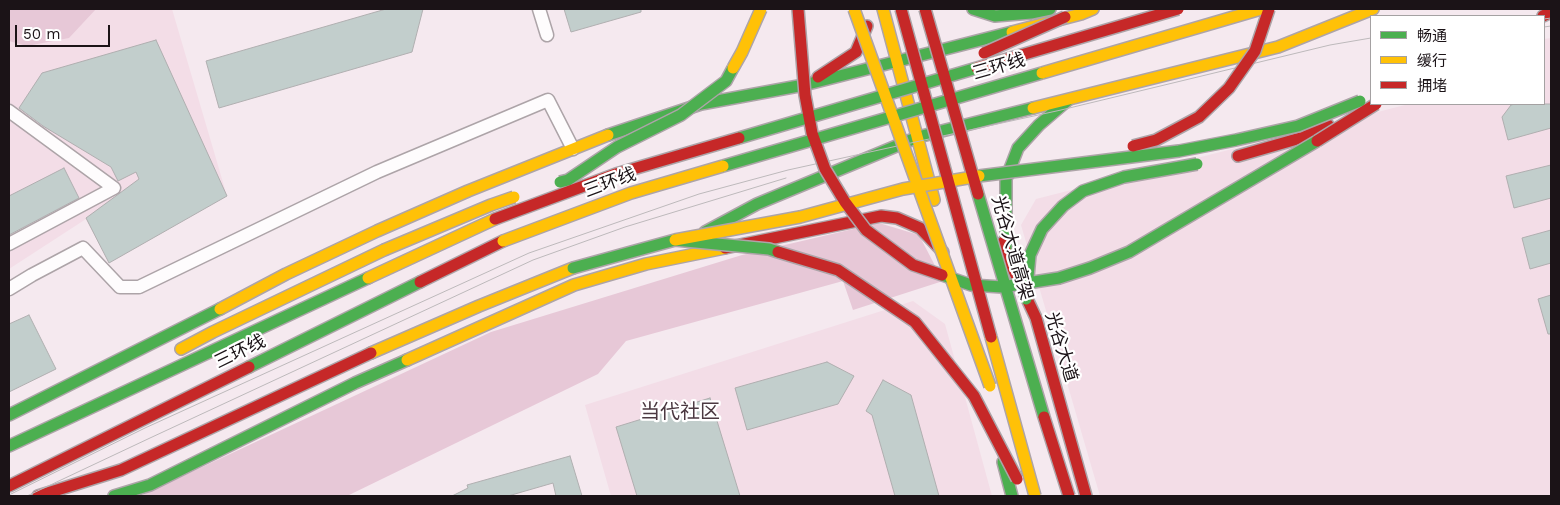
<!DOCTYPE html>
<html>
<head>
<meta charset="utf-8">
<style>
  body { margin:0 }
  #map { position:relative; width:1560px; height:505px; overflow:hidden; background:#f5e9ef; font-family:"Work Sans","Noto Sans SC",sans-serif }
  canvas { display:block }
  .frame { position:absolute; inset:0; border:10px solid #1b1317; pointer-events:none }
  .legend { position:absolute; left:1370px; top:15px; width:175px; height:90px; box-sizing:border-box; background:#fff; border:1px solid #a4a1a2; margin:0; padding:6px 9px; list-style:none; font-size:15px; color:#1b1317 }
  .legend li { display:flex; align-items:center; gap:10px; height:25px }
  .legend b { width:25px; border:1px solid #a4a1a2 }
  .scale { position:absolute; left:15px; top:25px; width:95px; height:22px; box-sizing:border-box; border:2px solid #1b1317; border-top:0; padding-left:6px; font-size:15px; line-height:18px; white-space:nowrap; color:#1b1317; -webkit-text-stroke:4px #fff; paint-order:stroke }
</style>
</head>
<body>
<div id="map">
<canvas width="1560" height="505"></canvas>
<div class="frame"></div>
<ul class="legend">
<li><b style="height:6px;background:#4caf50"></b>畅通</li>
<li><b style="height:6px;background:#ffc107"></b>缓行</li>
<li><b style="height:6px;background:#c62828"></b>拥堵</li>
</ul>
<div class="scale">50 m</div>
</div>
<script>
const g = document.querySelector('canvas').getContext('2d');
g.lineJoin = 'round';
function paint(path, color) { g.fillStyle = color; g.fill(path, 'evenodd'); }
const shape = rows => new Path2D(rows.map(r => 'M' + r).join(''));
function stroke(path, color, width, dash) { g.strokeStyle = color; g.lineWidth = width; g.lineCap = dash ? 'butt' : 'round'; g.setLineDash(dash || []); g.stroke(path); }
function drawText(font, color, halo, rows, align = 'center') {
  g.font = font + ' "Work Sans","Noto Sans SC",sans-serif'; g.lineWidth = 4.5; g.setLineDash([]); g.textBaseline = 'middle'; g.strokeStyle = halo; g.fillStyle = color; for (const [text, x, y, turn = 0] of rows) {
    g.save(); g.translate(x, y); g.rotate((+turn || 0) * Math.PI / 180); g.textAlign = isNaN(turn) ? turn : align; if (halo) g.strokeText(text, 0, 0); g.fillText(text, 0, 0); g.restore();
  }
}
const built = shape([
  [9,9,172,9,227,196,109,263,86,219,9,269],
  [1551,38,1551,496,1100,496,1021,225,1036,199,1409,104,1544,104,1544,39],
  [913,301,945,324,992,496,611,496,585,405]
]);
const green = shape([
  [9,9,96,9,69,38,27,46,9,41],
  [879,223,919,235,943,281,853,310,843,281,626,341,598,374,347,496,140,496,491,332,742,255]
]);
const building = shape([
  [386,9,423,9,412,52,219,108,206,61,386,9],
  [564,9,641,9,641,12,571,32,564,9],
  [156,40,227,196,109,263,86,218,139,179,136,172,118,181,111,167,43,126,19,108,42,73,156,40],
  [1515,104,1551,104,1551,128,1508,140,1502,117,1511,105,1515,104],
  [1551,165,1551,198,1514,208,1506,176,1551,165],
  [64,168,79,198,9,235,9,196,64,168],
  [1551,230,1551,263,1530,269,1522,238,1551,230],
  [1551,295,1551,334,1548,334,1538,299,1551,295],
  [29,315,56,369,9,392,9,324,29,315],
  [827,362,854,376,838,404,747,430,735,388,827,362],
  [883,380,911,395,939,496,895,496,872,415,866,411,883,380],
  [710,398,740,496,637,496,616,427,710,398],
  [570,456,582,496,556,496,553,483,508,496,452,496,468,488,467,485,570,456]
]);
const street = shape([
  [539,9,547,35],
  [9,111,114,188,9,244],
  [9,289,32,275,83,248,120,287,139,287,377,172,548,100,573,149]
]);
const fast = shape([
  [973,9,995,16,1031,13,1050,9],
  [608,135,701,104,804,85,1012,32],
  [705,232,757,204,918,137,1033,108],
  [1006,254,1006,179,1018,148,1039,125,1068,100],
  [249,367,420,282],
  [9,415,220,309],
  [9,446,368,278],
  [1003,462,1012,496],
  [114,496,150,485,355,383,407,360]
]);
const slow = shape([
  [883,9,934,200],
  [1012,32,1081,14,1093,9],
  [1033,108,1278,47,1373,9],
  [368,278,495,219],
  [220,309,286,274,377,231,468,191,608,135],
  [181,349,213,332,384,250],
  [371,353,479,306,573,268],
  [407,360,574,285,646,264,725,248]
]);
const jam = shape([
  [1543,16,1551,12],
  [818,77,856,52,867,26],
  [1238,156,1304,137,1328,125],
  [1003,242,1006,254,1036,318,1086,496],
  [725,248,881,216,897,218,920,228,943,252],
  [420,282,503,241],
  [9,486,249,367],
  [38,496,121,470,371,353]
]);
const tram = shape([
  [1544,19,1551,18],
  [1544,27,1551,26],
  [9,495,145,428,529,253,699,194,788,170,1061,110,1330,45,1371,38],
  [27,496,150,438,533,260,625,227,786,178]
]);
const fastBridge = shape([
  [739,138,977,68],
  [723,166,1042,73],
  [979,176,1179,151,1236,140,1298,126,1360,101],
  [560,182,568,180,617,147,681,115,726,81,733,68],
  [978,194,1044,417],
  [573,268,675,240,769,249,778,252],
  [942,275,971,285,1002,287,1059,278,1090,268,1129,252,1317,141],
  [1026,299,1030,255,1042,229,1063,206,1083,191,1124,177,1197,164]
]);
const slowBridge = shape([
  [854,9,990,386],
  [733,68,742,52,761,9],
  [1042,73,1261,9],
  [675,240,800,217,903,189,979,176],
  [503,241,631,193,723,166],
  [384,250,491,205,514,197],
  [991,337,1035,496]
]);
const jamBridge = shape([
  [798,9,805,95,812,133,825,169,845,202,866,230,913,265,942,275],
  [901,9,991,337],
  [925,9,978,194],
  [984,53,1065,17],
  [977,68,1178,9],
  [1317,141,1376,104],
  [1133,146,1156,140,1199,117,1229,88,1255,51,1269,9],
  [495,219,616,174,739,138],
  [778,252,838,270,915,322,974,396,1017,479],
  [1044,417,1069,496]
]);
const streetNames = [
  ["三环线",999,67,-16],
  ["三环线",610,183,-20],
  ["光谷大道高架",1012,248,74],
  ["光谷大道",1061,347,73],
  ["三环线",240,352,-26]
];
const quarterNames = [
  ["当代社区",680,412]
];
paint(built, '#f3dde7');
paint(green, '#e7c8d7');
paint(building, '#c2cecc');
stroke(building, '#b0afb0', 1);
stroke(street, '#ada4a8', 15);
stroke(fast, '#ada4a8', 14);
stroke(slow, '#ada4a8', 14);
stroke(jam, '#ada4a8', 14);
stroke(street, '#fefcfd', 12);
stroke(fast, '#4caf50', 11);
stroke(slow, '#ffc107', 11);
stroke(jam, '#c62828', 11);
stroke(tram, '#bdb9bb', 1);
stroke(fastBridge, '#ada4a8', 14, []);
stroke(slowBridge, '#ada4a8', 14, []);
stroke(jamBridge, '#ada4a8', 14, []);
stroke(fastBridge, '#4caf50', 11);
stroke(slowBridge, '#ffc107', 11);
stroke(jamBridge, '#c62828', 11);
drawText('18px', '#1b1317', '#fff', streetNames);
drawText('20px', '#4b3941', '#fff', quarterNames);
</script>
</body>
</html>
